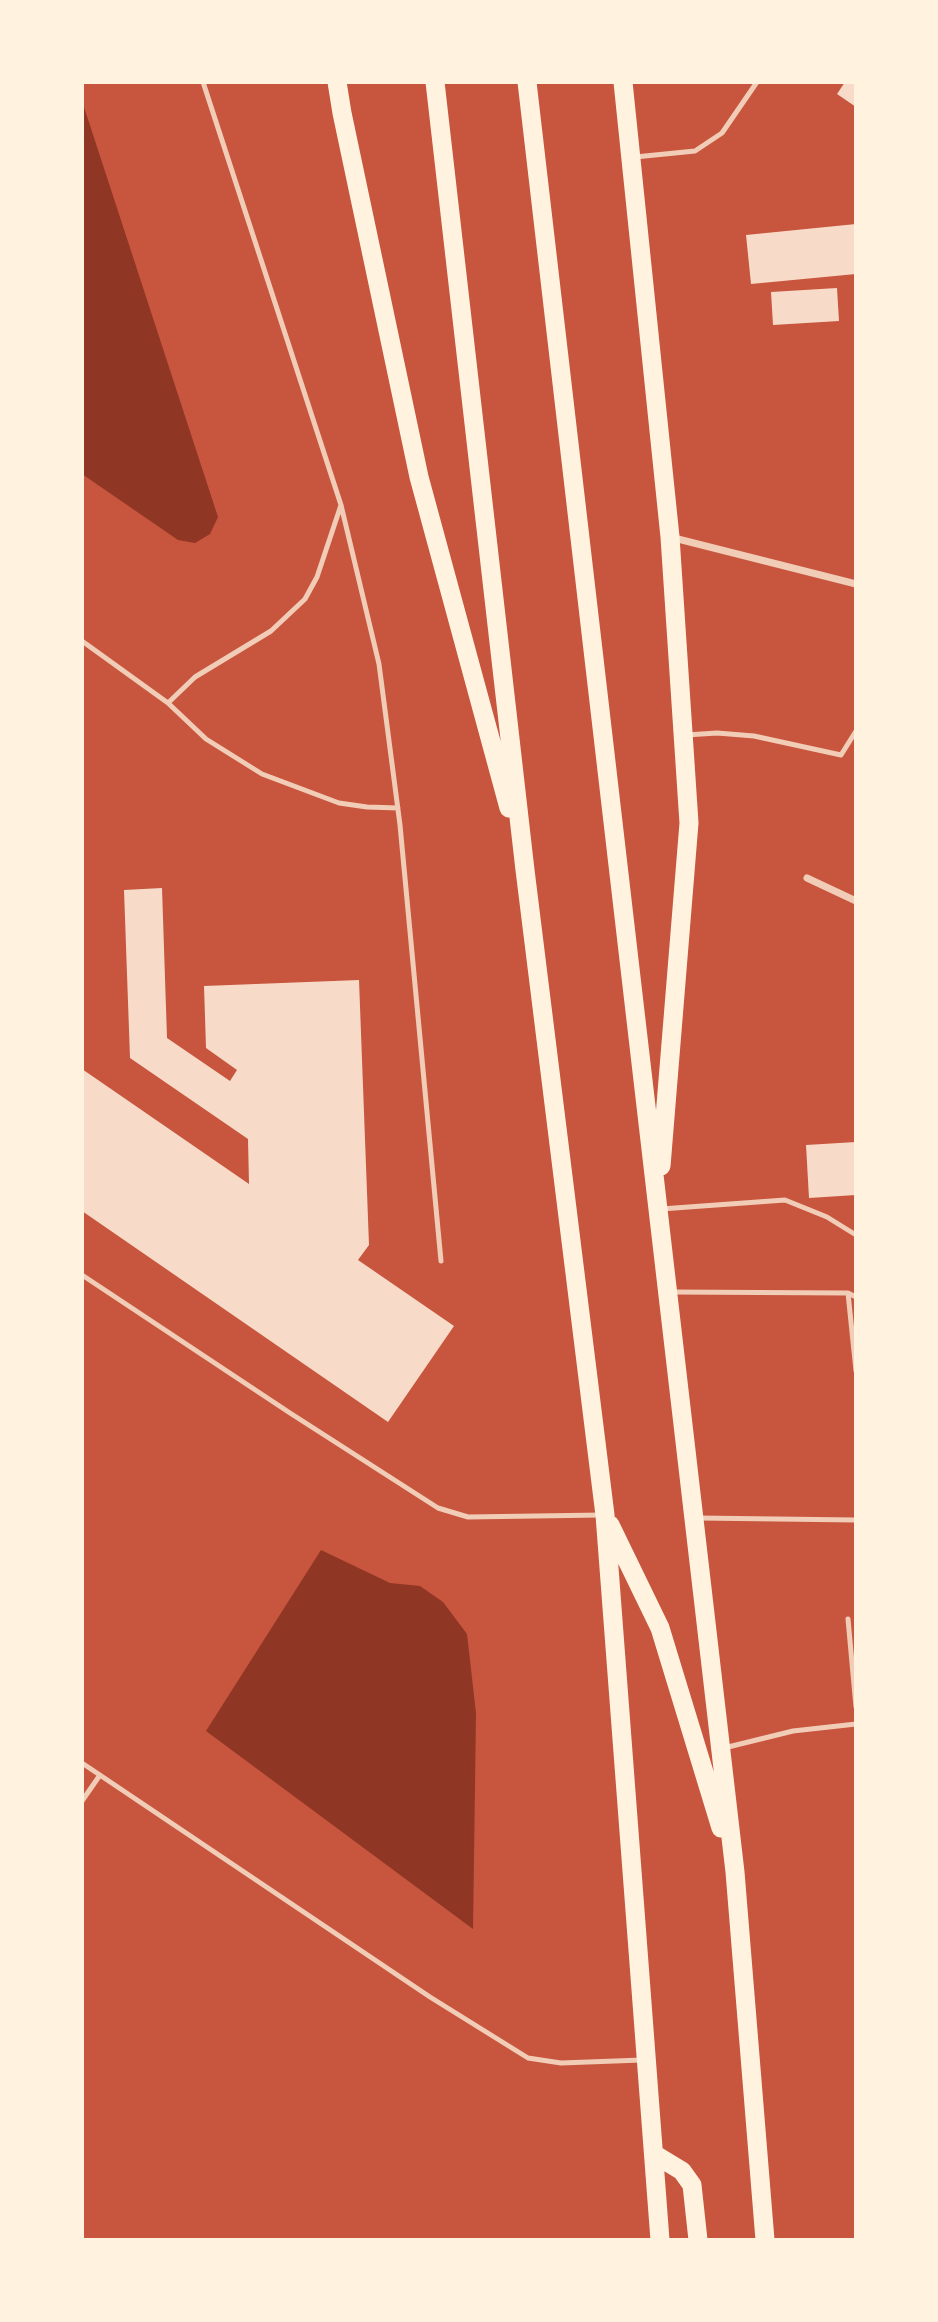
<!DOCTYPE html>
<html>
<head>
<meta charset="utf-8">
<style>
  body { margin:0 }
  #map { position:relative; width:938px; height:2322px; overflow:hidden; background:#c8553d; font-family:"Public Sans",sans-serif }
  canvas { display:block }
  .frame { position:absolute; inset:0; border:84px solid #fff3e0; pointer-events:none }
</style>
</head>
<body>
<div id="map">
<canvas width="938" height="2322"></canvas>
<div class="frame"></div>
</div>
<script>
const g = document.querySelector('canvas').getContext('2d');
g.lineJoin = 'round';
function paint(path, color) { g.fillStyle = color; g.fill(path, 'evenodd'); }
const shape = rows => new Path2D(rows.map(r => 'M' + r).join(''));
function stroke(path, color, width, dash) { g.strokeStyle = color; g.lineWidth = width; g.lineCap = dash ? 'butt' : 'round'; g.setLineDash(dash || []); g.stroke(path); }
const water = shape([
  [82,101,218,517,210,534,195,543,178,540,82,474],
  [321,1550,390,1583,420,1586,443,1602,467,1634,476,1713,473,1929,206,1731]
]);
const building = shape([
  [845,82,856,82,856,107,837,94],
  [856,224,856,274,751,284,746,235],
  [837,288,839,321,773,325,771,292],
  [162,888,167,1038,230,1081,237,1070,206,1048,204,986,359,980,369,1245,358,1260,454,1326,388,1422,82,1211,82,1069,249,1184,248,1139,130,1058,124,890],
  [856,1142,856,1195,809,1198,806,1145]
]);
const service = shape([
  [203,82,341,505,379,664,400,825,441,1261],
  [635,157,695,151,722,133,757,82],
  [82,641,168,703,195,677,271,631,305,599,317,577,341,505],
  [168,703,206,739,262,774,339,803,367,807,398,808],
  [686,735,717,733,754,736,841,755,856,731],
  [661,1209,785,1200,827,1217,856,1235],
  [82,1275,290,1413,438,1508,468,1517,602,1515],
  [671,1292,848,1293,856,1297],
  [848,1293,856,1371],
  [698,1518,856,1520],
  [848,1619,856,1707],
  [724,1748,793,1731,856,1724],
  [82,1763,430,1997,528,2058,561,2063,642,2060],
  [82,1801,100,1775]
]);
const minor = shape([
  [670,537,856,584],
  [807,878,856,901]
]);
const trunk = shape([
  [337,82,342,113,419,477,509,808],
  [435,82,525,870,605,1515,660,2240],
  [527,82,735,1872,765,2240],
  [623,82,670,537,689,823,661,1166],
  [610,1525,660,1628,721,1828],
  [654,2154,682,2171,692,2185,698,2240]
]);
paint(water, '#8f3625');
paint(building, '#f7dbc8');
stroke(service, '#f1ccb7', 5);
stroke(minor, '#f1ccb7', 7);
stroke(trunk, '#fff3e0', 19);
</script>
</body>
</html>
